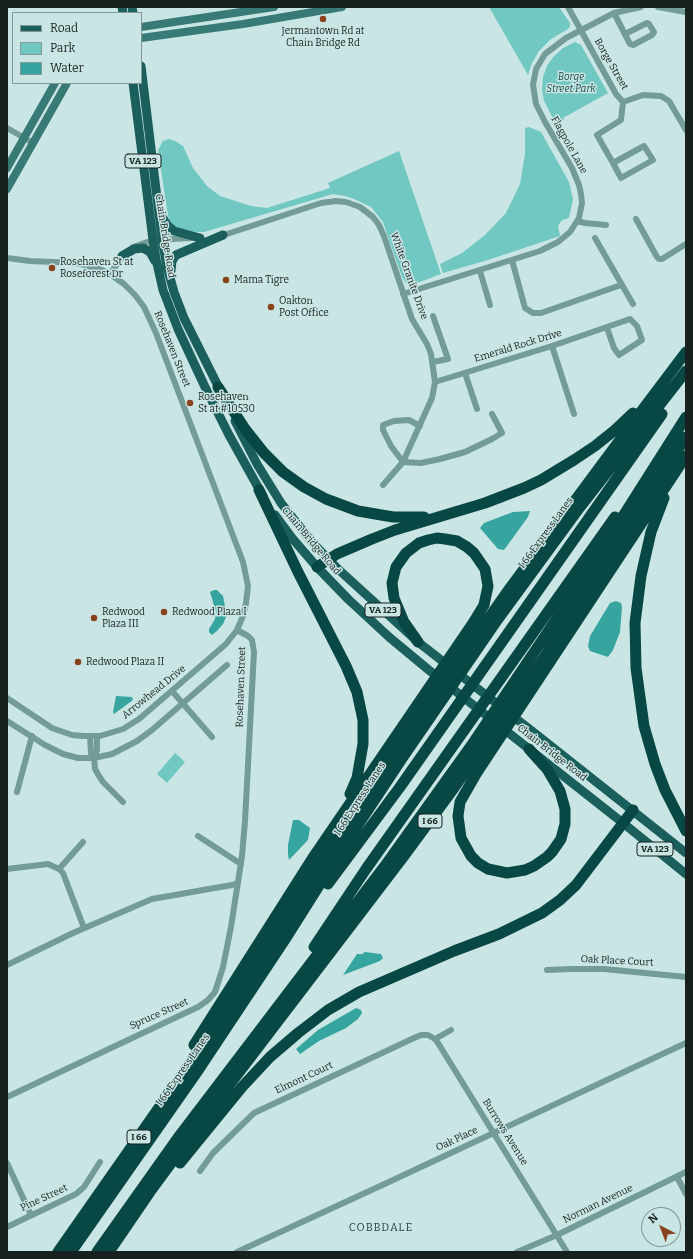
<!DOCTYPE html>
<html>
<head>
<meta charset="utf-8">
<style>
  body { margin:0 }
  #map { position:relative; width:693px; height:1259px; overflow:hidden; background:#cae6e4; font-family:Bitter,serif }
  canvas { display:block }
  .frame { position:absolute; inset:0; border:8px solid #172120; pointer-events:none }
  .legend { position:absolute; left:12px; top:12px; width:130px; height:72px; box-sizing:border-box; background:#cae6e4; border:1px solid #829796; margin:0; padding:5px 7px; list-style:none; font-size:12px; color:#172120 }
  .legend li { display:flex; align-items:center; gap:8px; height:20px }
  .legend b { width:20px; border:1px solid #829796 }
  .north { position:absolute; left:641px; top:1207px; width:40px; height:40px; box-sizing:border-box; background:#cae6e4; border:1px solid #829796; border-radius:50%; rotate:318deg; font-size:11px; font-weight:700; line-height:16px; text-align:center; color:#172120 }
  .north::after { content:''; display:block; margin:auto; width:14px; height:18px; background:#89421e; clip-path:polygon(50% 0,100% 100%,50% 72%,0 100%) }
</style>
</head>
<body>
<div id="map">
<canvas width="693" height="1259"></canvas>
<div class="frame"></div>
<ul class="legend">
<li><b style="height:5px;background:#1a5f5c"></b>Road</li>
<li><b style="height:11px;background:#71c7c2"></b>Park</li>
<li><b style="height:11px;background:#36a5a0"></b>Water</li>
</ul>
<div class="north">N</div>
</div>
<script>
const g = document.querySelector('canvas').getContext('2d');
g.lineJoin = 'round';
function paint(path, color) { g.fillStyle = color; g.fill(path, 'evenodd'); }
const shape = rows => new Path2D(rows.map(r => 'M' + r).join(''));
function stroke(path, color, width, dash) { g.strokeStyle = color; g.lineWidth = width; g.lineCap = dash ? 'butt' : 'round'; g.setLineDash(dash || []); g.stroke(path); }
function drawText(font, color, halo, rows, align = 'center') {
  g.font = font + ' Bitter,serif'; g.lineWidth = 3; g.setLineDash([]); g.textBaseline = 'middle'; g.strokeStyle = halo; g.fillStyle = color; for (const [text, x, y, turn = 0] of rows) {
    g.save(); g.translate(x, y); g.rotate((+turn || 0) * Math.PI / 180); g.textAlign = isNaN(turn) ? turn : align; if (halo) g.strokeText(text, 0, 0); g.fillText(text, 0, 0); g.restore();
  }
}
const green = shape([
  [489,7,559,7,570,23,570,26,568,29,551,39,539,51,532,63,528,75],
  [575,42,581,45,608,93,563,118,564,120,556,124,544,101,542,89,543,77,547,66,554,56,563,48],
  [529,127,541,132,569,182,573,199,569,218,562,220,558,226,560,236,488,260,443,273,440,264,462,253,485,235,506,213,520,184,525,154,525,128],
  [169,139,175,141,183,146,193,168,207,186,220,196,251,206,267,208,330,188,328,183,399,151,441,274,412,285,407,284,402,277,383,222,371,207,354,199,345,196,333,194,204,232,196,232,180,229,174,226,170,221,168,216,158,150,163,141],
  [175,753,185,762,167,783,157,774]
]);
const water = shape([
  [530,511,528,517,504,550,498,549,480,528,484,523,513,512],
  [214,590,217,590,223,596,226,611,226,617,223,624,217,631,212,635,209,632,209,629,215,619,216,612,210,592],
  [616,601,621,603,622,607,620,632,613,650,608,657,590,651,588,646,590,636,610,603],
  [116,696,132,697,133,700,114,714,113,712],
  [293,820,299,820,310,828,308,840,289,860,288,854,288,845],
  [365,952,381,954,383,958,380,961,343,975,357,954,362,954],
  [356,1008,361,1010,362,1013,358,1019,346,1028,319,1041,300,1054,296,1049,318,1030]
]);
const minor = shape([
  [568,7,616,94,623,102],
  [658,7,686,12],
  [614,13,630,44,633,45,652,35,654,32,649,24,647,23,625,34],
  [623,102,643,95,661,96,669,101,686,130],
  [7,128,33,143],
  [613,163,644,146,653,160,621,178,613,163,597,135,621,120,623,102],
  [636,219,657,257,659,259,662,259,686,244],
  [577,221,585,223,606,225],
  [221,236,321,203,336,201,346,202,360,207,373,217,379,225,384,236,412,319,427,344,431,354,435,382,432,398,403,462,383,485],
  [595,238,633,304],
  [133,247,153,240,192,238],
  [7,258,30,261,77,263,102,270,110,274,124,284,135,295,144,307,156,333,243,562,248,586,246,603,243,616,237,630,226,644,139,719,123,729,100,736,83,736,72,735,52,728,7,698],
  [512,260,525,308,533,313,541,313,621,285],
  [480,271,490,305],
  [110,274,124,254],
  [403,294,540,251,558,242,570,232,579,218,582,203,581,194,579,185,572,168,545,122,536,104,533,85,536,69,545,54,566,38,614,13,641,7],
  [433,316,448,359,433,362],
  [552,346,574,414],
  [465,373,477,409],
  [435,382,552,346,630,319,637,326,642,340,619,355,614,348,607,328],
  [420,426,409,420,394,421,383,425,383,430,391,446,403,462,421,463,440,459,465,452,492,439,502,433,492,414],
  [172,691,212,737],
  [7,721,45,745,63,754,78,758,94,758,112,754,137,741,152,730,227,665],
  [90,736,91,753,94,758,97,750,97,736],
  [94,758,95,769,99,776,103,782,123,802],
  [17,792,32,736],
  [198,836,241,864],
  [7,869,48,864,59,869,63,873,84,928],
  [59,869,83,842],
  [7,965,73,933,152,899,232,885,238,883],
  [547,970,572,969,604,969,686,977],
  [435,1039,451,1030],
  [7,1097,198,1007,208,1000,215,992,223,967,231,927,242,856,245,821,254,652,252,640,248,636,237,630],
  [7,1163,31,1215],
  [200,1171,213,1153,254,1113,414,1038,421,1035,428,1035,435,1039,438,1043,567,1252],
  [677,1177,686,1194],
  [7,1227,76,1194,84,1187,100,1162],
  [237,1252,391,1181,686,1043],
  [517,1252,557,1235,686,1172]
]);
const secondary = shape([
  [141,27,274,7],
  [141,38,243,24,342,7],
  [7,168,55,83],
  [7,189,67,83]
]);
const primary = shape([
  [122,7,123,13],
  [132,7,133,13],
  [141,66,162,239,167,267,174,292,184,318,221,392],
  [133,83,153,240,156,259,163,290,178,329,205,387,229,435,263,496],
  [160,214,168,226,174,231,200,238],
  [122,256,134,249,143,248,150,252,155,261],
  [171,271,172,261,176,255,223,235],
  [235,421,257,464,281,503,311,541,338,569,418,642,537,735,686,853],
  [275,515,292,538,317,567,348,599,389,637,430,671,623,823,686,874]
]);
const motorway = shape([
  [218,387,245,429,264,453,283,472,304,487,326,499,358,511,393,517,424,517],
  [259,490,298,572,346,666,357,692,363,720,363,744,357,778,350,794],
  [664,498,651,532,641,576,635,623,636,668,644,726,655,764,665,790,686,831],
  [317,567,337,554,372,539,395,530,485,503,524,488,541,480,574,460,595,446,615,430,633,413],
  [529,749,547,769,560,791,565,809,565,824,561,839,552,852,547,857,534,866,525,870,507,873,488,869,478,863,471,856,461,838,458,816,460,802,476,774,686,456],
  [328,884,400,787,662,414],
  [314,947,366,869,615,517],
  [194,1045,314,856,473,623,484,605,488,586,485,569,474,553,467,547,457,541,445,539,437,538,428,540,419,543,406,553,396,567,392,583,394,598,404,622,418,642],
  [180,1163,242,1087,270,1057,298,1033,328,1010,359,992,454,951,499,934,542,913,560,900,576,885,633,810],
  [58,1252,219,1022,327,854,420,716,510,588,637,417,686,352],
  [71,1252,199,1069,284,941,344,846,403,757,498,619,580,507,686,371],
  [97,1252,180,1135,387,863,471,746,580,584,686,417],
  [109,1252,152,1189,211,1109,404,856,454,788,547,653,686,437]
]);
const markers = [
  [323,19,4,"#89421e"],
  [52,268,4,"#89421e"],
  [226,280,4,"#89421e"],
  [271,307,4,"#89421e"],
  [190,403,4,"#89421e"],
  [164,612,4,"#89421e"],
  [94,618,4,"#89421e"],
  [78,662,4,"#89421e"]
];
const shields = [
  [143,161,36],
  [383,610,36],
  [430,821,24],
  [655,849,36],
  [139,1137,24]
];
const shieldNames = [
  ["VA 123",143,161],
  ["VA 123",383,610],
  ["I 66",430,821],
  ["VA 123",655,849],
  ["I 66",139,1137]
];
const poiNames = [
  ["Jermantown Rd at",323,31,"center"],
  ["Chain Bridge Rd",323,43,"center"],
  ["Rosehaven St at",60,262],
  ["Roseforest Dr",60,274],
  ["Mama Tigre",234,280],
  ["Oakton",279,301],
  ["Post Office",279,313],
  ["Rosehaven",198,397],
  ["St at #10530",198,409],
  ["Redwood",102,612],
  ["Plaza III",102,624],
  ["Redwood Plaza I",172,612],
  ["Redwood Plaza II",86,662]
];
const streetNames = [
  ["Borge Street",611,64,60],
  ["Flagpole Lane",569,145,61],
  ["Chain Bridge Road",165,236,81],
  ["White Granite Drive",409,276,70],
  ["Emerald Rock Drive",518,346,-17],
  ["Rosehaven Street",172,349,68],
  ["I 66 Express Lanes",546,533,-54],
  ["Chain Bridge Road",311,541,50],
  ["Rosehaven Street",241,687,-88],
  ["Arrowhead Drive",154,692,-39],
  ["Chain Bridge Road",552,753,38],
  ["I 66 Express Lanes",360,799,-57],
  ["Oak Place Court",617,961,3],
  ["Spruce Street",159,1014,-24],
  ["I 66 Express Lanes",183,1070,-55],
  ["Elmont Court",304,1078,-25],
  ["Burrows Avenue",505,1132,58],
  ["Oak Place",457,1139,-25],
  ["Pine Street",44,1198,-25],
  ["Norman Avenue",598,1204,-26]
];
const parkNames = [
  ["Borge",571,77],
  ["Street Park",571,89]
];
const neighbourhoodNames = [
  ["COBBDALE",381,1228]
];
paint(green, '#71c7c2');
paint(water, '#36a5a0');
stroke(minor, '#739b98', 6);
stroke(secondary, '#387a76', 8);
stroke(primary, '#1a5f5c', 9);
stroke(motorway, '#074744', 11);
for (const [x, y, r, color] of markers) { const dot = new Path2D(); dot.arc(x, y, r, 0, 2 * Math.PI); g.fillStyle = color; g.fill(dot); stroke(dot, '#cae6e4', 1.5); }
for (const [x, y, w] of shields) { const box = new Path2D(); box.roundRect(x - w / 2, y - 7, w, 14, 3); g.fillStyle = '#cae6e4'; g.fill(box); stroke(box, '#172120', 1); }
drawText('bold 9px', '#172120', null, shieldNames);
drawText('10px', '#172120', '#cae6e4', poiNames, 'left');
drawText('10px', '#172120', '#cae6e4', streetNames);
drawText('italic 10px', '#184846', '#cae6e4', parkNames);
g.letterSpacing = '1px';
drawText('11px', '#2d4644', '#cae6e4', neighbourhoodNames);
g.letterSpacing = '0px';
</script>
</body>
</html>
